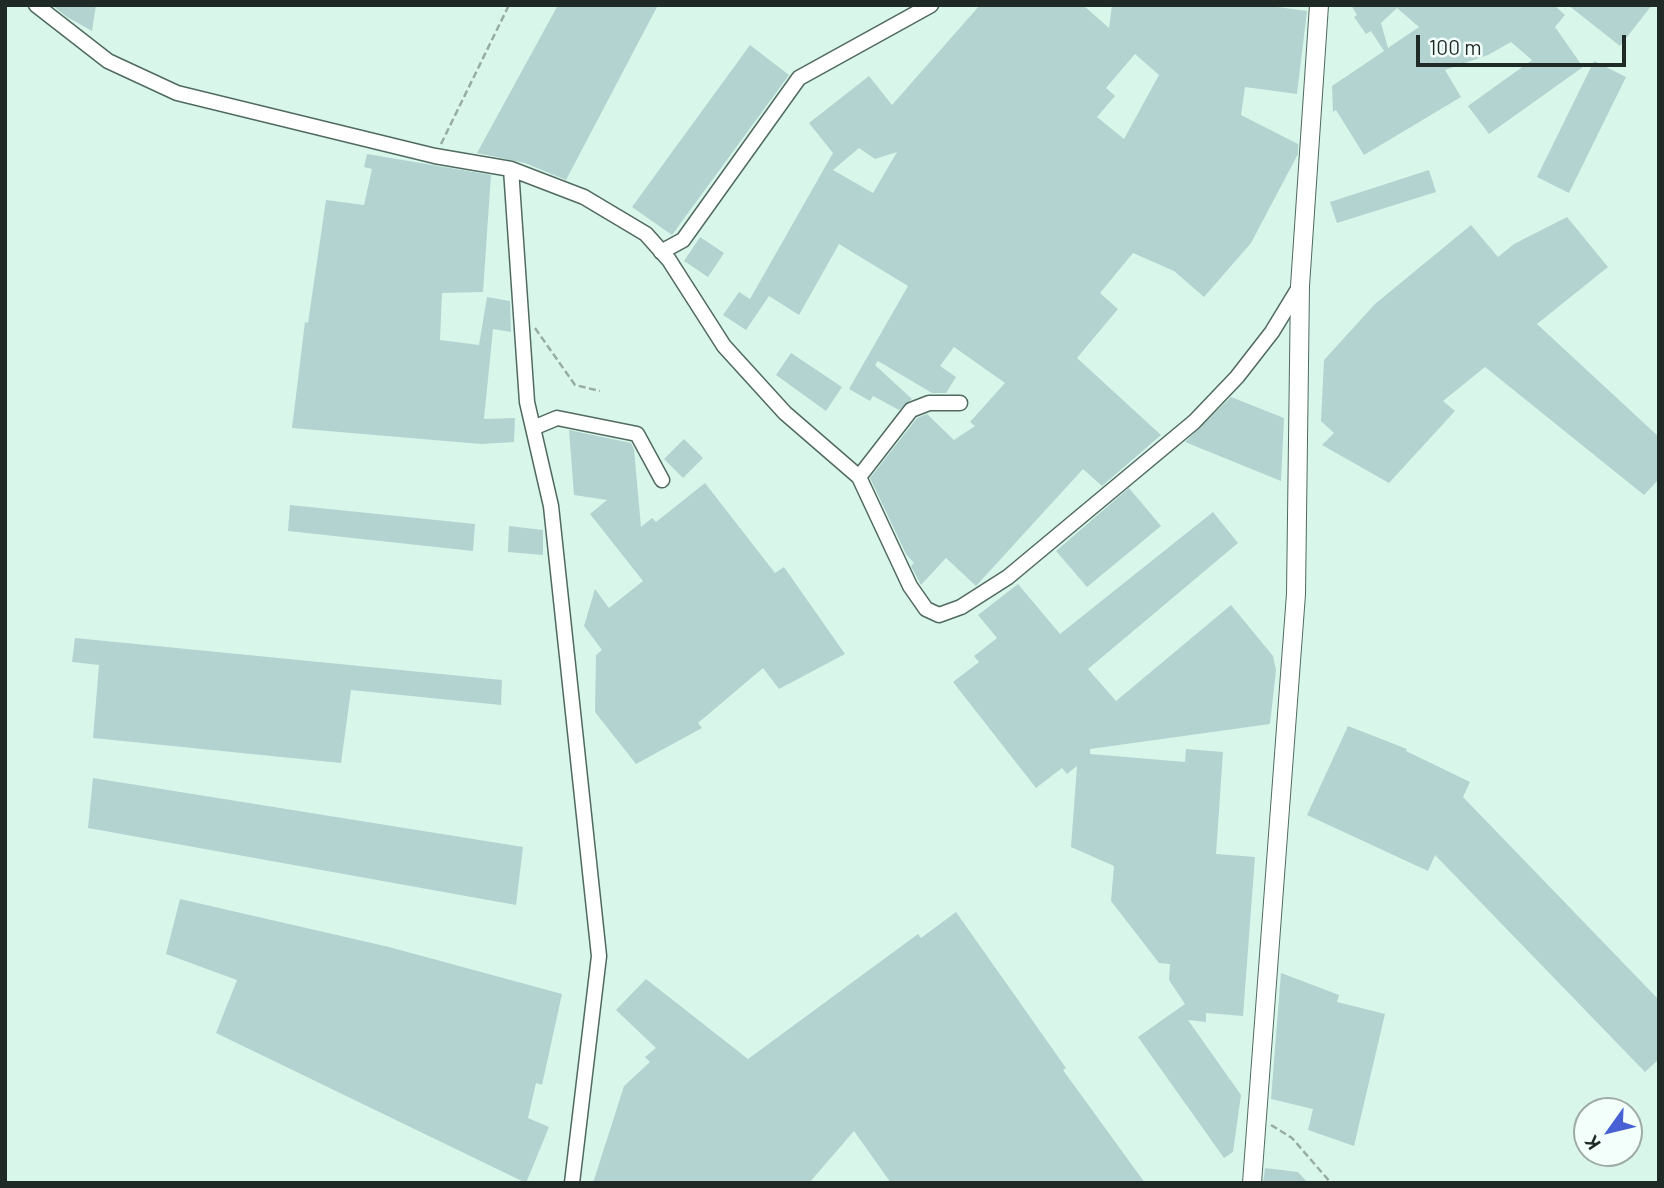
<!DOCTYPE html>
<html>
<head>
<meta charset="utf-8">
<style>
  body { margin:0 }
  #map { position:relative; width:1664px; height:1188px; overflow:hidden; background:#d9f6ea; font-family:Barlow,sans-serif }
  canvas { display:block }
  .frame { position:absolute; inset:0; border:7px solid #1f2a26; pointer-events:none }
  .north { position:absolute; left:1573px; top:1097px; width:70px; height:70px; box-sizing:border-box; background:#f3fffa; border:2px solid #9eaaa5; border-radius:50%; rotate:236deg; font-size:19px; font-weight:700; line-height:28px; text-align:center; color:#1f2a26 }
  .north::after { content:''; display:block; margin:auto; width:24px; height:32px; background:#4761d5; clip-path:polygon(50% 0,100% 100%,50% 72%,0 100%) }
  .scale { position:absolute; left:1416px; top:35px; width:210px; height:32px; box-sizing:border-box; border:4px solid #1f2a26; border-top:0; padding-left:9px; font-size:21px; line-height:24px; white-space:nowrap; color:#1f2a26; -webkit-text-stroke:5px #f3fffa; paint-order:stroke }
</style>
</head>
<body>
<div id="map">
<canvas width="1664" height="1188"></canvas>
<div class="frame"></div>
<div class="north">K</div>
<div class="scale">100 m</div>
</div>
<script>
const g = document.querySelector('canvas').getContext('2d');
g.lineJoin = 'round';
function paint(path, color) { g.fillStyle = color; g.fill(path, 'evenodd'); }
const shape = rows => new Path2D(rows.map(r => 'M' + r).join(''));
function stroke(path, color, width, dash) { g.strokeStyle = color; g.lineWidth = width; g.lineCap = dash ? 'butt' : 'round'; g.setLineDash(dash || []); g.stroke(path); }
const building = shape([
  [52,5,96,5,92,31,67,17],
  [558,5,658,5,566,180,525,163,477,153],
  [980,5,1083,5,1109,28,1112,5,1263,5,1307,11,1297,94,1245,87,1241,115,1298,144,1298,154,1251,243,1204,297,1174,271,1133,253,1100,293,1118,309,1077,358,1161,435,1102,486,1083,469,976,586,946,558,921,585,911,566,914,563,906,554,870,478,917,418,927,414,954,440,975,426,970,422,1005,383,954,347,940,366,956,377,946,393,932,393,878,361,875,365,912,399,899,410,873,396,870,401,849,389,908,286,839,244,799,315,769,296,746,330,723,315,739,292,750,299,833,153,809,123,869,76,892,105],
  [1135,54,1159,75,1124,139,1097,117,1115,96,1106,88],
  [859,148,875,159,897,152,873,193,833,170],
  [1351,5,1554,5,1565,15,1555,27,1583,67,1489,134,1468,106,1532,60,1511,42,1488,55,1445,70,1461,97,1364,155,1336,110,1333,112,1332,86,1384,51,1371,31,1366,34,1354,17,1357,15],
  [1397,8,1419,27,1388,48,1381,23],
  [1568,5,1652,5,1620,46],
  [750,45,789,75,672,235,632,207],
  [1594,61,1626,77,1569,193,1537,177],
  [367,154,491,175,483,292,442,293,440,340,479,345,487,297,510,301,511,332,493,329,484,419,515,418,514,442,481,444,292,428,305,322,308,323,326,200,364,205,372,169,364,167],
  [1429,170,1436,192,1337,223,1330,202],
  [1567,217,1608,267,1537,324,1659,437,1659,479,1644,495,1485,367,1443,401,1455,411,1389,483,1322,445,1334,433,1321,421,1324,360,1375,304,1471,225,1498,257,1514,244],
  [700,237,724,253,708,277,684,261],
  [791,353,842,387,826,411,776,375],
  [1231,397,1284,418,1281,481,1185,442],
  [569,430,631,443,634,449,641,527,652,518,656,522,705,483,775,573,784,567,845,654,779,689,763,668,698,723,702,728,636,764,595,712,596,655,602,650,584,626,595,589,609,608,643,581,590,514,607,500,574,495],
  [684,439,703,458,683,478,664,459],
  [1129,488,1161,526,1087,587,1056,551],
  [290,505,475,524,473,551,288,531],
  [1213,512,1238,543,1088,669,1116,701,1231,605,1273,656,1276,670,1270,724,1090,749,1090,754,1185,762,1186,749,1223,752,1216,854,1255,857,1243,1016,1206,1013,1206,1022,1188,1020,1241,1095,1233,1152,1224,1158,1138,1037,1185,1004,1169,980,1170,964,1159,963,1111,901,1114,866,1071,847,1077,766,1067,774,1062,768,1036,788,953,682,979,662,974,656,997,638,978,615,1018,584,1060,634],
  [509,526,543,530,543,555,508,552],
  [75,638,502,680,501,705,351,690,341,763,93,738,99,665,72,662],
  [1348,726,1407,749,1406,751,1470,782,1463,797,1659,1000,1659,1059,1645,1072,1435,855,1428,871,1307,815],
  [93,778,523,847,516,905,88,828],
  [180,899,389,947,562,994,542,1085,536,1083,528,1118,549,1127,526,1183,216,1033,237,980,166,954],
  [956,912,1066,1068,1063,1070,1145,1183,891,1183,854,1131,809,1183,593,1183,624,1086,650,1062,645,1057,656,1048,616,1010,646,979,748,1059,918,934,921,938],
  [1281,973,1339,995,1337,1002,1385,1014,1354,1146,1308,1130,1313,1109,1271,1099],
  [1265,1168,1298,1172,1308,1183,1263,1183]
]);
const path = shape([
  [441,144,509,5],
  [535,328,575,385,600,391],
  [1271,1125,1292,1138,1331,1183]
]);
const minor = shape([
  [36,5,108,61,177,93,435,156,511,169,584,197,646,234,669,260,724,346,785,413,859,477,910,586,926,609,939,615,961,607,1008,577,1194,422,1237,377,1272,332,1300,286],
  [511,169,527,402,551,506,599,956,572,1183],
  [661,252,683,240,799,78,931,5],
  [533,428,557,418,637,434,662,480],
  [859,477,911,410,929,403,960,403]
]);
const tertiary = shape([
  [1252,1183,1296,594,1300,286,1319,5]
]);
paint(building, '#b3d3d0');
stroke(minor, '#506a60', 17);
stroke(tertiary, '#506a60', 20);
stroke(path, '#97ada4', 2.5, [7, 3.5]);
stroke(minor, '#fff', 14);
stroke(tertiary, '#fff', 18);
</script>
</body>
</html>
